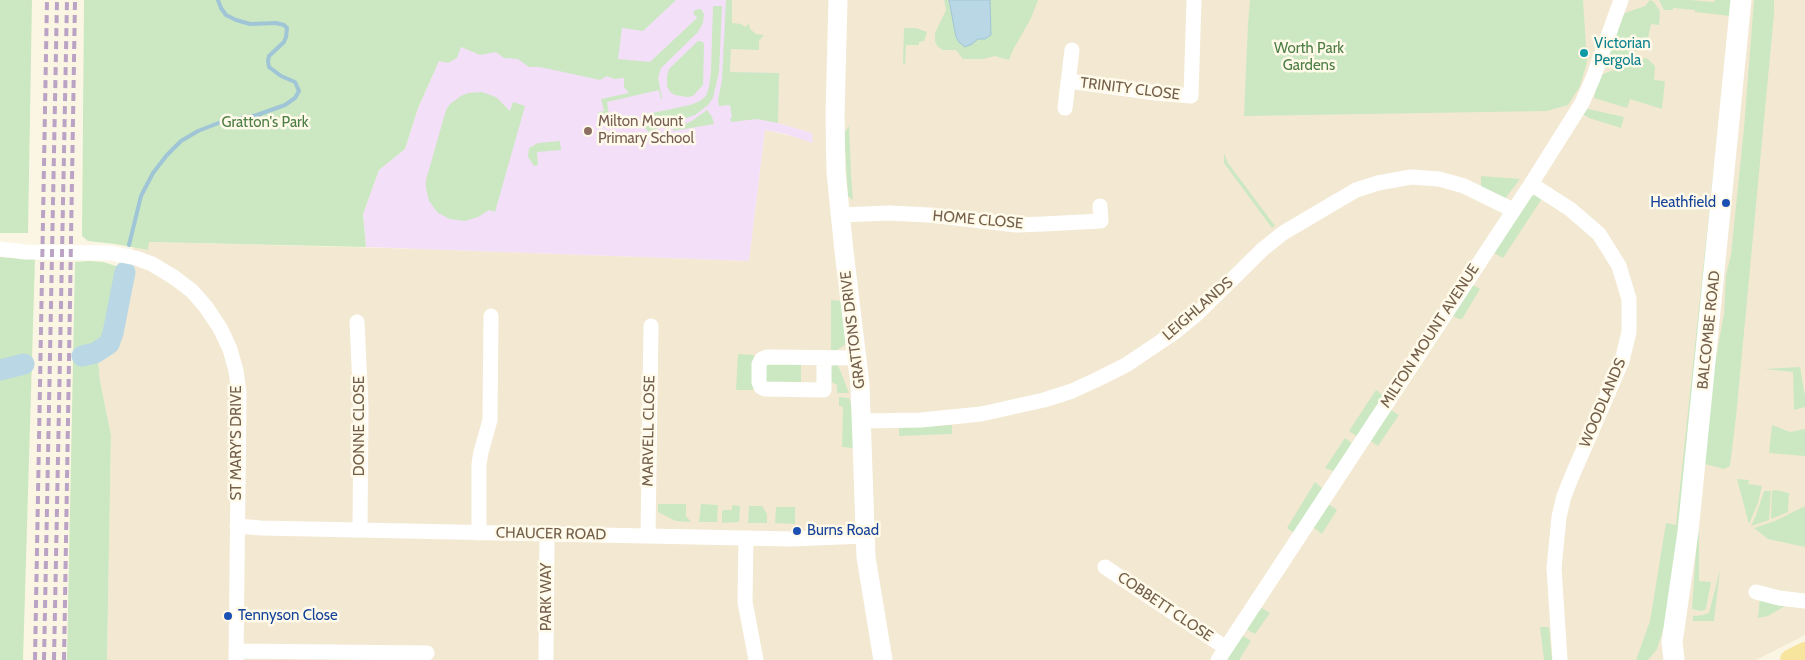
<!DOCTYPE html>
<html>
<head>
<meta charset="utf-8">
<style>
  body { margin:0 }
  canvas { display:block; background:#fbf6e3 }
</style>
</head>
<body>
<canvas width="1805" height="660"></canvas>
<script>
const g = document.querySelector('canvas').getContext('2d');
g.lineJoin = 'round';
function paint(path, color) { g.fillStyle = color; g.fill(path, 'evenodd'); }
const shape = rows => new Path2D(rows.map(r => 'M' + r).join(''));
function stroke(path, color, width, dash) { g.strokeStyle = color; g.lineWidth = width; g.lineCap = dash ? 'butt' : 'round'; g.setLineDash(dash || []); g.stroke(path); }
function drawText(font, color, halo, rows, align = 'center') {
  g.font = font + ' Cabin,sans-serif'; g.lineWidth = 5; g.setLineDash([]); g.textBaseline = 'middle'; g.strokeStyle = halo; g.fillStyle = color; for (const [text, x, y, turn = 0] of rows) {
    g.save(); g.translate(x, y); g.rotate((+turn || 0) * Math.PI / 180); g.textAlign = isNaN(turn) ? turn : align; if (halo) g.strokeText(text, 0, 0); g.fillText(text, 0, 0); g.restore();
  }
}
const residential = shape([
  [732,0,1805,0,1805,635,1756,660,107,660,111,435,100,381,98,360,111,355,111,347,117,333,133,247,148,250,149,242,422,249,749,261,765,130,799,138,812,133,778,123,730,72]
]);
const education = shape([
  [446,0,732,0,730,72,779,73,778,123,812,133,813,143,785,134,765,130,749,261,366,247,363,214,379,170,405,149,418,108,445,47]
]);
const green = shape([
  [0,0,32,0,28,233,0,233],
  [84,0,676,0,643,31,622,28,618,59,650,62,697,18,693,13,695,10,701,9,704,14,703,23,698,32,661,68,658,78,662,98,661,99,659,90,607,102,609,114,599,116,598,112,604,111,601,99,629,93,624,87,624,78,614,79,607,76,600,80,540,67,529,67,518,59,504,58,496,52,480,55,461,47,457,58,448,63,439,61,418,108,405,149,379,170,363,214,366,247,149,242,148,250,115,244,88,241,82,236],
  [726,0,732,0,732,23,741,24,745,27,749,24,750,29,756,34,764,35,759,41,759,50,731,49,730,72,779,73,778,123,757,119,731,122,730,118,732,118,730,105,719,106,718,100,722,80],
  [944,0,949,0,956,37,972,44,978,38,985,39,990,35,990,0,1038,0,1031,18,1013,50,1009,60,995,56,983,59,963,59,956,50,943,50,938,47,935,41,935,33,946,10],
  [1250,0,1583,0,1587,62,1580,86,1568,105,1547,111,1244,116,1248,24],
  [1650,0,1654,2,1660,11,1659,25,1651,24,1648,38,1639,50,1619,59,1611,58,1609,51,1621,17,1625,13,1645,6],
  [1659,0,1690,0,1714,2,1715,0,1736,0,1730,16,1695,12,1695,10,1673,8,1673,10,1664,10],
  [1754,0,1774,0,1774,14,1736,417,1730,466,1724,469,1705,464,1713,374,1724,314,1726,275,1731,255,1744,128],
  [713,6,722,6,719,72,713,98,708,105,695,115,649,132,646,129,643,115,690,105,700,101,706,96,709,87,711,71],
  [904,28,916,28,927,32,924,41,919,42,919,45,906,45,905,64,903,64],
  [698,41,703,42,704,45,703,85,693,96,687,97,675,95,670,92,667,86,667,75,669,69],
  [1644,58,1648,59,1655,66,1654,80,1665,81,1662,109,1630,99,1627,108,1594,98,1598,79,1603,74],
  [482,92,496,97,510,111,513,102,525,106,495,212,489,210,478,217,465,221,450,219,438,213,429,201,426,188,426,180,446,110,450,104,461,96,468,93],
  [1584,108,1624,117,1621,128,1589,118,1579,112],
  [707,110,712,117,714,124,673,131,673,129,692,121],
  [849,126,851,174,853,200,848,196,844,133],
  [560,141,561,150,537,152,538,165,534,166,528,157,529,148,538,143],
  [1224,153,1228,163,1275,226,1272,228,1224,163],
  [1714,165,1719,167,1669,611,1657,649,1648,660,1636,660,1650,621,1666,523,1676,525],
  [1481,176,1520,179,1504,200,1481,189],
  [1537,195,1543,197,1503,258,1492,252,1531,196],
  [0,257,35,259,23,660,0,660],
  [89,261,103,262,129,270,117,333,111,347,111,355,98,360,100,381,111,435,107,660,67,660,75,262],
  [1471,284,1480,289,1462,319,1459,319,1451,315],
  [831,300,842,301,846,344,837,350,831,350],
  [738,354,754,355,753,390,736,390],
  [769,362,801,362,801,384,770,383,766,381,764,371],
  [837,364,840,370,849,393,837,393,837,385,830,381,830,367],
  [1800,367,1805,396,1805,407,1794,410,1793,372,1764,369],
  [1376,390,1384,396,1358,436,1355,435,1349,431],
  [839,397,849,398,853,410,853,448,842,447,843,407,839,406],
  [1389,409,1399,415,1378,446,1369,440],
  [952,425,952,434,899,436,899,428],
  [1772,425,1790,432,1805,429,1805,456,1769,453],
  [1345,438,1352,443,1337,472,1333,471,1325,468],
  [1737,479,1749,480,1748,484,1762,486,1758,503,1749,524],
  [1315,482,1324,490,1294,533,1287,528],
  [1775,490,1789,493,1788,512,1771,519,1772,491],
  [1764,491,1771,491,1769,520,1751,526,1756,515],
  [658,504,686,504,686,516,691,522,676,521,658,512],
  [701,504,718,505,717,522,699,522],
  [732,505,740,506,739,522,722,523,722,511,724,510,732,510],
  [1326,505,1330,505,1337,510,1322,534,1314,528,1313,525],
  [749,506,762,506,767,514,767,523,748,523],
  [1805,506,1805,547,1768,539,1754,528,1775,521],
  [776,507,795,507,795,524,775,523],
  [1699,509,1699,581,1711,582,1706,608,1705,610,1700,611,1692,609],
  [1720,570,1714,621,1693,621,1693,616,1703,615,1709,613],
  [1760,597,1785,606,1768,616,1758,618],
  [1260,607,1270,613,1255,634,1246,629],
  [1540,627,1549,627,1552,660,1544,660],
  [1242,635,1251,641,1239,660,1229,660,1227,658]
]);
const water = shape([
  [949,0,990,0,991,35,985,39,978,39,972,44,965,47,959,42,956,37,949,0]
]);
const stream = shape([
  [129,245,141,196,153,173,167,155,181,141,198,131,221,122,257,115,285,105,295,98,299,91,295,82,281,76,269,67,268,61,269,56,284,42,286,37,287,28,284,25,276,23,250,24,236,20,226,15,221,8,218,0]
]);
const river = shape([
  [82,356,95,353,109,344,113,333,125,272],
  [0,370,24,364]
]);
const minor = shape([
  [1069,81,1156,93,1191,96,1194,0],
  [1065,108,1072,50],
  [1531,184,1570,209,1599,234,1619,266,1629,299,1629,332,1622,361,1572,476,1564,496,1559,517,1554,568,1560,660],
  [840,215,889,213,929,215,1017,225,1043,224,1101,221,1100,206],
  [0,249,25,252,110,253,136,258,152,264,175,278,192,291,206,307,220,328,230,349,236,371,239,393,236,660],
  [357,322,361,407,360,530],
  [824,358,824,390,765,389,761,387,759,382,759,364,762,359,767,357,858,358],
  [862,421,921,420,981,414,1044,400,1072,391,1096,380,1126,365,1175,332,1198,313,1263,249,1283,233,1356,190,1378,183,1411,177,1439,179,1464,186,1513,210],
  [237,526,261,528,792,539,865,536],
  [479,533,479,464,481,452,490,420,491,316],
  [648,536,651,326],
  [746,538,745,602,756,660],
  [1105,567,1226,648],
  [1756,592,1779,598,1805,601],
  [236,651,427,653],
  [546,660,547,534],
  [1218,660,1531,184,1582,103,1593,78,1621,0]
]);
const tertiary = shape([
  [838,0,835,115,836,172,844,251,860,385,866,557,883,660]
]);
const secondary = shape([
  [1674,660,1672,642,1688,532,1741,0]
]);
const primary = shape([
  [1791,660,1805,653]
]);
const rail = shape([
  [35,660,47,0],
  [44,660,57,0],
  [54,660,67,0],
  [64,660,75,0]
]);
const markers = [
  [1584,53,5,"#0f9aa8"],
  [588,131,5,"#8d6e63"],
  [1726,203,5,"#1a4fb4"],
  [797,531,5,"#1a4fb4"],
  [228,616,5,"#1a4fb4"]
];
const cultureNames = [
  ["Victorian",1594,44],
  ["Pergola",1594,61]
];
const parkNames = [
  ["Worth Park",1309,49],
  ["Gardens",1309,66],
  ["Gratton's Park",265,123]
];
const streetNames = [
  ["TRINITY CLOSE",1130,89,7],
  ["HOME CLOSE",978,220,5],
  ["LEIGHLANDS",1198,309,-41],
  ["GRATTONS DRIVE",853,330,-97],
  ["BALCOMBE ROAD",1709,330,-84],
  ["MILTON MOUNT AVENUE",1430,336,-57],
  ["WOODLANDS",1603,403,-67],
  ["DONNE CLOSE",360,426,-90],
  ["MARVELL CLOSE",649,431,-89],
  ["ST MARY'S DRIVE",237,443,-90],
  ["CHAUCER ROAD",551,534,1],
  ["PARK WAY",547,597,-90],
  ["COBBETT CLOSE",1165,607,34]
];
const educationNames = [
  ["Milton Mount",598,122],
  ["Primary School",598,139]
];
const transitNames = [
  ["Heathfield",1716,203,"right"],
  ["Burns Road",807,531],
  ["Tennyson Close",238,616]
];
paint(residential, '#f3e9d2');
paint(education, '#f3e0f8');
paint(green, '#cce8c2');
paint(water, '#b9d7e4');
stroke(water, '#9fc5d6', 1);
stroke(stream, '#9fc5d6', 4);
stroke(river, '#b9d7e4', 21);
stroke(minor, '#fff', 15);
stroke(tertiary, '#fff', 19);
stroke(secondary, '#fff', 21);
stroke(primary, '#f8e59d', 22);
stroke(rail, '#baa3c4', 4, [8, 5]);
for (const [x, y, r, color] of markers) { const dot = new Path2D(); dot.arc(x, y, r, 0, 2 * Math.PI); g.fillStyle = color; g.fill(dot); stroke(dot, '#fffae9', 2); }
drawText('15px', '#0d838f', '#fffae9', cultureNames, 'left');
drawText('15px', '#4d7e45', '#fffae9', parkNames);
drawText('15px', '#735f4a', '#fffae9', streetNames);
drawText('15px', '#785e54', '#fffae9', educationNames, 'left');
drawText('15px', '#164399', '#fffae9', transitNames, 'left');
</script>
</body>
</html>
